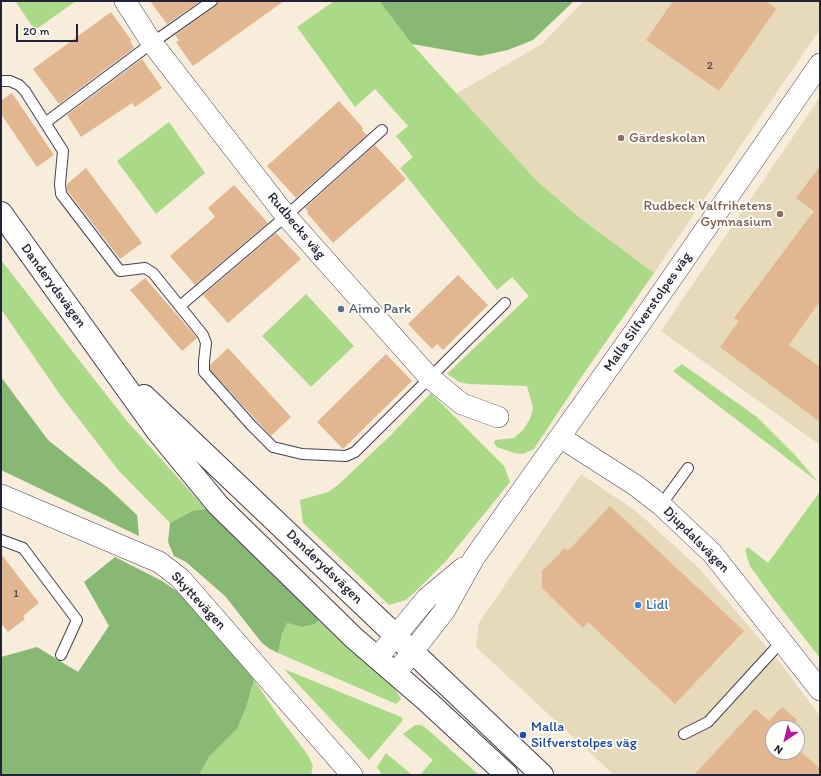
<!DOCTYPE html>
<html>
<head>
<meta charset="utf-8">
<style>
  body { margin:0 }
  #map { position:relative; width:821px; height:776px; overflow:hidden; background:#f8ecdb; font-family:Itim,sans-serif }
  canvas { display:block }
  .frame { position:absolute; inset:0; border:2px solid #22223b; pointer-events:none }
  .north { position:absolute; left:765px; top:720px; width:40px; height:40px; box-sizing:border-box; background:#fdfcf7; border:1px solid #a5a5ac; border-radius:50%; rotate:215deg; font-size:11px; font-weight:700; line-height:16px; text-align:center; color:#22223b }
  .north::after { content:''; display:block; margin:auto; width:14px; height:18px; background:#b5179e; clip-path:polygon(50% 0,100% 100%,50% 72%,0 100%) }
  .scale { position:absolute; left:16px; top:24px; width:62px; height:18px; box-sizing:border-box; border:2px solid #22223b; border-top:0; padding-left:5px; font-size:12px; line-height:14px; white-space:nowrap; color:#22223b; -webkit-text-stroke:3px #fdfcf7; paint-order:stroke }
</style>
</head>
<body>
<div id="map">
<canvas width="821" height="776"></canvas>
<div class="frame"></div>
<div class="north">N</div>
<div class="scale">20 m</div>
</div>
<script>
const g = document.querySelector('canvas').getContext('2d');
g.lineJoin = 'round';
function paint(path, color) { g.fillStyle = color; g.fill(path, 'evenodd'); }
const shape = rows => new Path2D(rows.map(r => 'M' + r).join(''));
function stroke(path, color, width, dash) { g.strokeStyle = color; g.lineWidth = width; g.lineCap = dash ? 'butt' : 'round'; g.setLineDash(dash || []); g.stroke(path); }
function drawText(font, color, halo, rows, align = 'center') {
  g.font = font + ' Itim,sans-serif'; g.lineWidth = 4; g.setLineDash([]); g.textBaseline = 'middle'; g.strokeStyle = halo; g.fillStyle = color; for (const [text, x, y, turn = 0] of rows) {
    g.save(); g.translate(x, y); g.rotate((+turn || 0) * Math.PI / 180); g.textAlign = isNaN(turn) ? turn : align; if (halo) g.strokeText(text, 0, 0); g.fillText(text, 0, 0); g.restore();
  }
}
const built = shape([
  [584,1,820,1,820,29,654,273,580,218,538,182,456,94,542,44],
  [820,97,820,445,661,331],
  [581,474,637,512,700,569,781,664,820,716,820,775,614,775,476,647,479,623],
  [773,728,797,728,797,752,773,752]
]);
const green = shape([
  [15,1,76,1,35,30],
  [334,1,379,1,412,44,456,93,538,182,580,218,654,273,582,376,534,449,523,454,514,453,497,447,494,443,495,440,514,438,523,430,530,419,533,408,527,386,469,384,459,382,447,374,529,296,512,277,497,290,400,168,413,157,396,136,408,126,375,89,355,107,297,27],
  [169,122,205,173,156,214,117,161],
  [1,260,126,420,206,509,192,511,170,523,119,471,61,396,1,309],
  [306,294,354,346,311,387,262,336],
  [682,364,757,417,794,454,818,482,673,371],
  [431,393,504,466,510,482,446,561,418,589,406,600,389,605,303,523,300,500,328,492,338,485,389,437],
  [819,493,820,493,820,658,773,598,750,566,745,550,748,547,768,563],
  [319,620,393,686,401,699,396,704,278,653,282,634,287,623,302,627,315,624],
  [284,669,401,717,403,720,369,760],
  [254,680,277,714,308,755,313,766,311,775,199,775,209,757,237,729,246,708],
  [415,725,421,725,427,729,479,775,420,775,433,760,403,734],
  [386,753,412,775,382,775,377,767]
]);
const forest = shape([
  [379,1,574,1,533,40,508,50,480,56,412,44],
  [1,377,48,440,107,487,137,515,139,536,1,470],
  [206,509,235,535,319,620,315,624,302,627,287,623,282,634,278,653,270,649,262,643,225,596,186,562,174,556,168,542,170,523,192,511],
  [115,557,162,581,181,594,199,612,254,680,246,708,237,729,209,757,199,775,1,775,1,657,37,647,78,672,109,626,84,582]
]);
const building = shape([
  [150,1,201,1,167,24],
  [218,1,284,1,193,66,176,42,179,40,175,35,216,6],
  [673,1,766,1,776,9,719,91,646,40],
  [111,12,131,40,130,41,134,48,59,104,33,69],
  [142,59,162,88,135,107,132,103,81,137,67,115],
  [12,93,54,155,37,167,1,114,1,101],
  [339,101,363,128,362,130,367,135,296,198,267,166],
  [375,145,406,179,333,243,307,213,308,211,305,208],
  [820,166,820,301,789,345,820,367,820,422,720,347,739,321,734,318,814,211,796,198],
  [86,168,142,243,120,259,67,190,67,184],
  [234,185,268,223,195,285,170,256,215,217,208,208],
  [276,233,301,259,228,323,203,295],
  [458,275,488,305,443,350,437,344,432,349,408,324],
  [145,278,197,338,182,351,130,290],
  [228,348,291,417,271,436,210,370,210,365],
  [386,354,412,381,343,449,317,422],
  [610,506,744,631,675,704,588,622,583,628,542,588,542,571,565,548,568,551],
  [1,554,39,603,23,616,25,619,8,632,1,623],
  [782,707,797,720,790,728,773,728,773,752,797,752,797,748,820,769,820,775,694,775,755,709,769,721]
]);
const lane = shape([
  [1,81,10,81,19,85,25,91,63,151,60,184,61,194,120,271,145,268,153,273,203,335,206,343,204,361,204,372,251,425,273,447,302,454,346,456,355,452,505,303],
  [45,123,152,43,212,1],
  [180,306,286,216,382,130],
  [661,505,688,468],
  [1,540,23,548,77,620,61,655],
  [684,734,708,722,782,641]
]);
const street = shape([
  [125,1,152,43,286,216,429,377,462,404,498,417],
  [560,437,635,485,661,505,712,553,820,690],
  [1,495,159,562,180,578,352,775],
  [377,658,427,598,463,568],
  [396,673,445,610,474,558,635,331,820,64]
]);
const secondary = shape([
  [1,213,158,432,218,505,354,638,427,701,507,775],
  [144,396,542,775]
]);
const markers = [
  [621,138,4,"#8d6e63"],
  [780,214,4,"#8d6e63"],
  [341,309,4,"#5c6f8a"],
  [638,605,4,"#3f7fe0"],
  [523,735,4,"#1a4fb4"]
];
const numberNames = [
  ["2",710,66],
  ["1",16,594]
];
const educationNames = [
  ["Gärdeskolan",629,138],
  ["Rudbeck Valfrihetens",772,206,"right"],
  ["Gymnasium",772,222,"right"]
];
const streetNames = [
  ["Rudbecks väg",296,226,50],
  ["Danderydsvägen",53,286,54],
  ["Malla Silfverstolpes väg",648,312,-55],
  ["Djupdalsvägen",696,540,45],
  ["Danderydsvägen",324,567,44],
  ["Skyttevägen",198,601,47]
];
const serviceNames = [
  ["Aimo Park",349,309]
];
const shopNames = [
  ["Lidl",646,605]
];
const transitNames = [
  ["Malla",531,727],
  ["Silfverstolpes väg",531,743]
];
paint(built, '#e7daba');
paint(green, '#aad987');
paint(forest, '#87b974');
paint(building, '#e0b791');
stroke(lane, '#424053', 12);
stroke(street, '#424053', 22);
stroke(secondary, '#424053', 24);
stroke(lane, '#fff', 10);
stroke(street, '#fff', 21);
stroke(secondary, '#fff', 22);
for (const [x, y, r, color] of markers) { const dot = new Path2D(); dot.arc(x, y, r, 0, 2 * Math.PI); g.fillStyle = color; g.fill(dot); stroke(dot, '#fdfcf7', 1.5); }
drawText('12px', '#524750', null, numberNames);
drawText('14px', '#785e54', '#fdfcf7', educationNames, 'left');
drawText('14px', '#22223b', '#fdfcf7', streetNames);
drawText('14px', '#4e5e75', '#fdfcf7', serviceNames, 'left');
drawText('14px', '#366cbe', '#fdfcf7', shopNames, 'left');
drawText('14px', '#164399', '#fdfcf7', transitNames, 'left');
</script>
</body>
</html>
